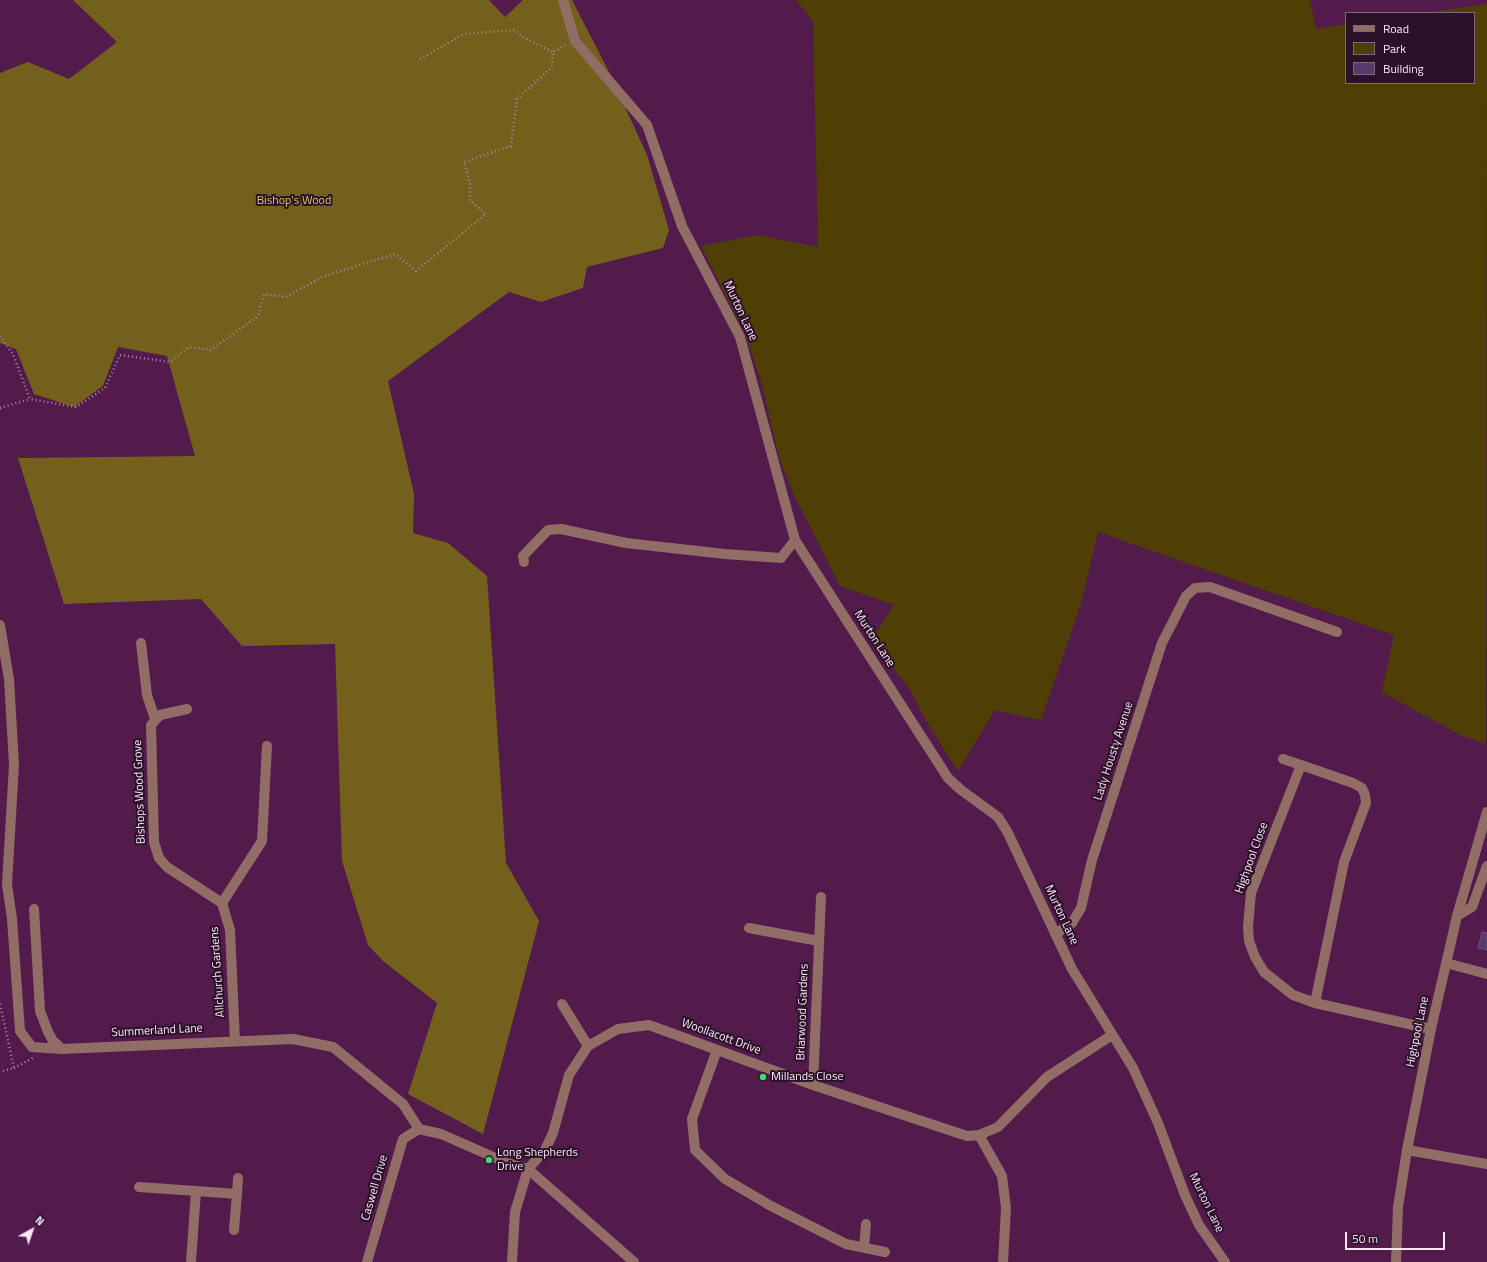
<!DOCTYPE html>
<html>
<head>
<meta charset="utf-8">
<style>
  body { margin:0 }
  #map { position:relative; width:1487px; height:1262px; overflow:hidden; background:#531b4c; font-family:"Titillium Web",sans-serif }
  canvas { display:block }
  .legend { position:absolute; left:1345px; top:12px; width:130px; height:72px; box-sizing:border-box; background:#2b1228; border:1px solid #7e677b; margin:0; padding:5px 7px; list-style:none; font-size:12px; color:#fbe6f7 }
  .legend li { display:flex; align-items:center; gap:8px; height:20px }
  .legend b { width:20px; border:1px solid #7e677b }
  .north { position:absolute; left:12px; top:1210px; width:40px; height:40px; -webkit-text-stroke:3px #2b1228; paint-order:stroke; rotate:40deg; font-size:11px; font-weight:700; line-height:16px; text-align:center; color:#fbe6f7 }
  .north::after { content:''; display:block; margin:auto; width:14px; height:18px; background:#fbe6f7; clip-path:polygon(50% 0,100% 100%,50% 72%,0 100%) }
  .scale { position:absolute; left:1345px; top:1232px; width:100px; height:18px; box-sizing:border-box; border:2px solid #fbe6f7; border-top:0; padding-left:5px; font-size:12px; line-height:14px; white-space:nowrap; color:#fbe6f7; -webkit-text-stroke:3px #2b1228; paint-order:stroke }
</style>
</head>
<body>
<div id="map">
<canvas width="1487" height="1262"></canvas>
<ul class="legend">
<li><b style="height:5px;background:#916d65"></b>Road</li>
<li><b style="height:11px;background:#4f3f04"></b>Park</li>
<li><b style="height:11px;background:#593a6b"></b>Building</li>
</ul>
<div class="north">N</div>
<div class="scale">50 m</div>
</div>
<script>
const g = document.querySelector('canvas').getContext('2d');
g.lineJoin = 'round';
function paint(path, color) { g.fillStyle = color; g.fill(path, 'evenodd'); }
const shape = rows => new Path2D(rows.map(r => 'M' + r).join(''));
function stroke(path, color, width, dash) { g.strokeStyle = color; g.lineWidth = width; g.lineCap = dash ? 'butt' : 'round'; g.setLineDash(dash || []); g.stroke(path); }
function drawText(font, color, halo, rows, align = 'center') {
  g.font = font + ' "Titillium Web",sans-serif'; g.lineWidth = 4; g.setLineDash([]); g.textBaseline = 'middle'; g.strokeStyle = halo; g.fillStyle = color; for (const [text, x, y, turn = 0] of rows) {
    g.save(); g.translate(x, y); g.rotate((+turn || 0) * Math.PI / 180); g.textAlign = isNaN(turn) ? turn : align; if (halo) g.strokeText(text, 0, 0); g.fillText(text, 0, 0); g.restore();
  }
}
const green = shape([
  [796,0,1310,0,1316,29,1346,24,1346,83,1474,83,1474,13,1424,13,1487,4,1486,744,1462,736,1382,692,1394,635,1098,532,1081,604,1041,720,995,710,958,771,929,726,909,688,871,641,894,605,840,586,793,493,779,457,761,381,745,333,701,246,758,235,818,247,813,22]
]);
const forest = shape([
  [73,0,489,0,505,17,523,0,572,0,609,72,647,155,669,230,663,248,587,267,583,288,541,302,509,292,388,381,414,494,413,533,448,543,487,576,506,863,539,921,483,1134,408,1094,437,1003,383,961,368,945,342,861,335,644,242,646,201,599,64,604,18,458,195,456,167,356,118,347,103,386,74,407,34,394,16,349,0,343,0,73,28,62,69,79,117,42]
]);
const building = shape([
  [1482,932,1487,933,1487,950,1478,948,1482,932]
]);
const path = shape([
  [420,59,464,34,514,30,523,37,553,52],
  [0,336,13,354,30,399,76,407,105,388,120,355,170,362,189,347,211,350,258,316,264,294,286,297,322,277,395,254,416,271,486,214,470,201,470,183,464,162,511,146,517,99,552,67,553,52,566,45],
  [0,408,30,399],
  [0,1004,14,1068,0,1072],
  [14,1068,33,1058]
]);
const minor = shape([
  [563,0,575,41,647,125,682,226,740,337,795,540,948,778,961,790,998,817,1008,833,1072,969,1133,1068,1158,1123,1185,1195,1199,1225,1225,1262],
  [524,562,523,556,548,530,561,529,626,543,725,554,781,558,795,540],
  [0,625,9,679,14,765,7,884,12,919,20,1031,32,1047,62,1049,293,1039,333,1047,403,1104,419,1129,441,1134,507,1163,528,1169,634,1262],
  [141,643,147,695,155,719],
  [187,709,160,715,151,725,154,842,159,858,167,867,222,903],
  [1283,759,1301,765],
  [34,909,40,1011,48,1032,53,1041,62,1049],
  [1457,916,1472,907,1487,866],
  [749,928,819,941],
  [1055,934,1072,923,1081,908,1092,860,1162,643,1186,596,1195,588,1210,587,1337,632],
  [1446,963,1487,974],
  [1315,1003,1344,862,1366,803,1365,795,1362,788,1353,783,1301,765,1251,893,1248,926,1249,941,1255,957,1264,972,1293,995,1315,1003,1431,1029],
  [562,1004,588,1046],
  [235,1041,230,930,222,903,262,841,267,746],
  [717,1050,692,1119,695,1150,725,1179,771,1206,846,1244,885,1252],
  [813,1085,821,897],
  [979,1135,1002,1176,1006,1208,1003,1262],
  [1407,1150,1487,1164],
  [528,1169,545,1150,553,1133,569,1075,588,1046,618,1029,649,1025,813,1085,967,1136,979,1135,998,1127,1047,1077,1112,1035],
  [139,1187,196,1191],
  [237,1194,238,1178],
  [864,1247,866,1224],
  [191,1262,196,1191,237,1194,234,1230],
  [367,1262,403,1139,419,1129],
  [512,1262,515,1212,528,1169],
  [1396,1262,1398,1207,1407,1150,1431,1029,1457,916,1487,812]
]);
const markers = [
  [763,1077,4,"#40d77c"],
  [489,1160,4,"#40d77c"]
];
const parkNames = [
  ["Bishop's Wood",294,201]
];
const streetNames = [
  ["Murton Lane",740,311,65],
  ["Murton Lane",874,639,57],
  ["Lady Housty Avenue",1114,751,-72],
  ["Bishops Wood Grove",140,792,-92],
  ["Highpool Close",1252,858,-70],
  ["Murton Lane",1061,915,65],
  ["Allchurch Gardens",218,972,-94],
  ["Briarwood Gardens",803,1012,-88],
  ["Summerland Lane",157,1031,-3],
  ["Highpool Lane",1418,1032,-78],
  ["Woollacott Drive",721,1037,20],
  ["Caswell Drive",375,1188,-74],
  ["Murton Lane",1206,1203,64]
];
const poiNames = [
  ["Millands Close",771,1077],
  ["Long Shepherds",497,1153],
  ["Drive",497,1167]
];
paint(green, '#4f3f04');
paint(forest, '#73601c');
paint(building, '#593a6b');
stroke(building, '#734b89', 1);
stroke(path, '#aa84a4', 2.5, [1, 3]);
stroke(minor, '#916d65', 10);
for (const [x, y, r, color] of markers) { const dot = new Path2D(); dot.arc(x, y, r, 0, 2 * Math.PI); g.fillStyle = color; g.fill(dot); stroke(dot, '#2b1228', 1.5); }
drawText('12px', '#e0c466', '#2b1228', parkNames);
drawText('12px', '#fbe6f7', '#2b1228', streetNames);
drawText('12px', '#fbe6f7', '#2b1228', poiNames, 'left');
</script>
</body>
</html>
